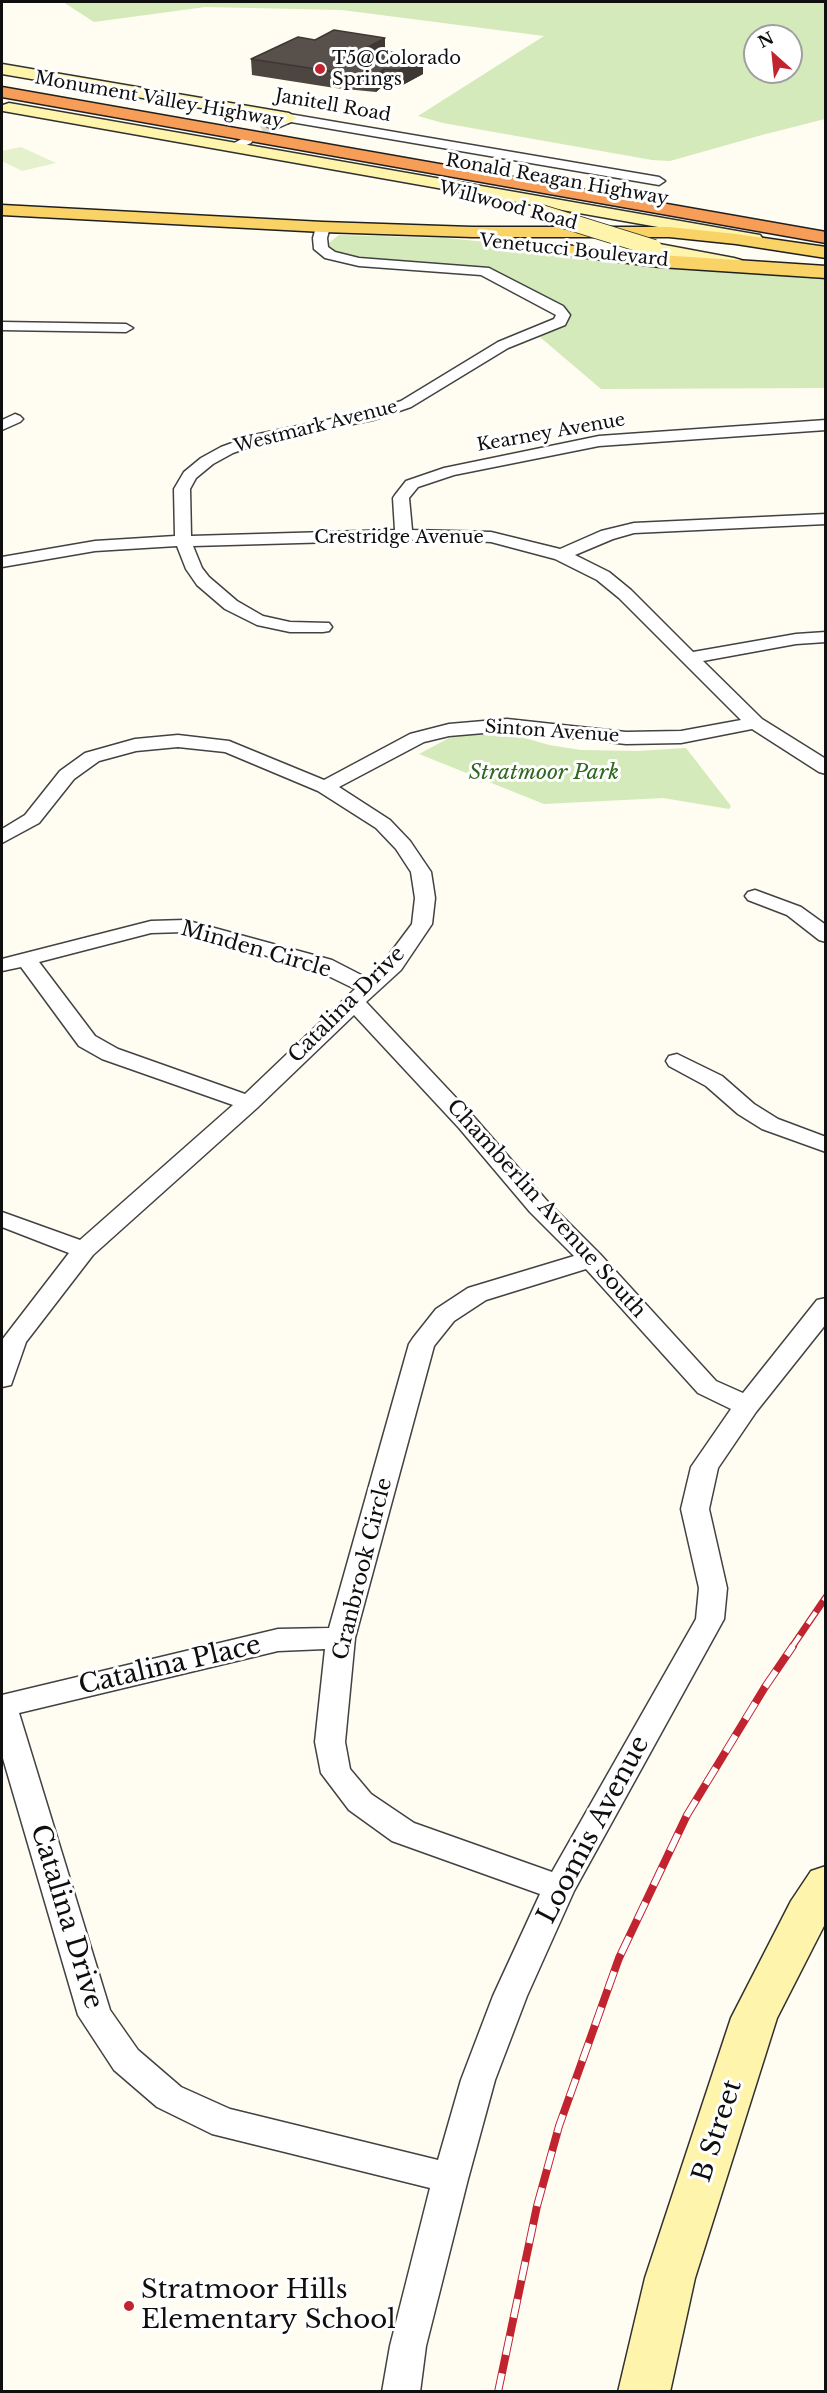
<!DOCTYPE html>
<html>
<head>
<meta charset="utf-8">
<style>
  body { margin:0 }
  #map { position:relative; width:827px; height:2393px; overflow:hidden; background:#fffcf1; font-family:"Libre Baskerville",serif }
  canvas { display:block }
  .frame { position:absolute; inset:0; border:3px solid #0f0f0f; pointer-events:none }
  .north { position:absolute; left:743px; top:24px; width:60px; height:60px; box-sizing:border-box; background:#fff; border:2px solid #9f9f9f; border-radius:50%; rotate:333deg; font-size:16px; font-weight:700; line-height:24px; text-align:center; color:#0f0f0f }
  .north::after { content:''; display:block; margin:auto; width:21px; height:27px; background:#c2242f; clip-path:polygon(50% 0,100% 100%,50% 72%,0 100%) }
</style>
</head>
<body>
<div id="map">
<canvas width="827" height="2393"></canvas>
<div class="frame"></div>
<div class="north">N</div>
</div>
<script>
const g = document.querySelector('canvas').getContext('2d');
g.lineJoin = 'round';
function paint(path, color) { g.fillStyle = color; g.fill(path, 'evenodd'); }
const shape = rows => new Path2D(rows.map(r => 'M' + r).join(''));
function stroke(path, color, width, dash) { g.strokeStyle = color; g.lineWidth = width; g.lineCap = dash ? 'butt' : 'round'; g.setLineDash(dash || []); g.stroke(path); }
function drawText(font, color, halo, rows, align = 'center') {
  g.font = font + ' "Libre Baskerville",serif'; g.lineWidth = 6; g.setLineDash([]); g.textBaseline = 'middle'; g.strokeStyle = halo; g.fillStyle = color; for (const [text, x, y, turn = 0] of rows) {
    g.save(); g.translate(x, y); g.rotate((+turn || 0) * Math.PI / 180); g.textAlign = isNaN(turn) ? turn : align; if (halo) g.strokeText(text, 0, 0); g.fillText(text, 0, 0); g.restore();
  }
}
const green = shape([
  [63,2,825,2,825,119,762,135,670,161,652,160,443,123,418,116,544,36,342,10,205,7,94,22],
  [755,36,791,36,791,72,755,72],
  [339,235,447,238,825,277,825,388,601,389,534,332,560,322,558,309,500,277,468,269,383,265,321,249],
  [501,731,549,745,581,750,637,751,686,748,731,806,729,809,663,798,544,804,419,754,449,738,467,732]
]);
const pitch = shape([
  [21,147,56,163,22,171,2,161,2,151]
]);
const streetTunnel = shape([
  [247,140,273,126]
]);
const street = shape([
  [289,114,659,177,665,181,659,185,291,122,273,130,267,126,289,114],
  [247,136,253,140,251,143,233,151,227,147,247,136],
  [323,223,330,227,327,238,328,247,335,252,359,258,489,268,563,306,570,315,565,325,508,348,411,407,373,420,263,442,233,453,213,464,196,478,190,489,191,536,395,530,393,498,395,495,406,481,444,468,599,436,826,420,826,430,599,446,454,475,418,487,409,498,412,530,491,532,560,549,601,531,634,523,826,514,826,524,634,533,613,539,575,555,609,572,631,590,693,652,796,634,826,632,826,642,796,644,703,661,762,719,826,759,826,774,819,772,752,729,681,743,626,744,507,731,449,736,424,742,339,787,390,820,410,841,431,872,435,898,432,924,401,970,366,1002,475,1118,548,1202,600,1254,716,1381,743,1393,817,1300,826,1298,826,1324,756,1412,718,1468,709,1509,727,1588,724,1619,574,1891,527,1996,495,2080,468,2179,426,2346,420,2392,382,2392,390,2346,430,2188,212,2134,157,2107,114,2070,78,2015,2,1755,2,1695,278,1629,329,1628,409,1344,413,1338,436,1309,468,1288,574,1256,530,1212,459,1128,354,1015,257,1108,93,1255,26,1342,11,1385,2,1387,2,1340,69,1253,2,1227,2,1212,80,1240,233,1105,102,1059,79,1046,21,967,2,971,2,959,151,921,185,920,332,960,367,978,385,960,412,924,415,898,411,872,396,849,376,828,318,791,225,752,178,747,136,751,99,761,74,779,39,823,2,843,2,829,25,815,60,771,85,753,135,739,178,735,229,741,324,780,410,734,449,724,507,719,626,732,681,731,741,720,619,598,597,580,555,559,491,542,441,539,193,546,202,568,209,577,237,601,263,616,290,622,329,623,332,627,329,631,323,632,290,632,257,625,225,609,197,585,186,569,177,546,95,551,2,567,2,557,95,541,175,536,174,489,184,472,201,458,221,447,254,435,370,411,401,401,498,342,554,319,556,315,481,275,359,266,325,258,314,249,313,238,316,227,323,223],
  [184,932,316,970,355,989,245,1094,118,1049,95,1036,39,962,151,933,184,932],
  [586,1269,698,1393,731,1409,691,1467,681,1509,699,1588,696,1619,552,1872,414,1823,371,1794,350,1769,345,1742,355,1638,434,1346,454,1321,486,1300,586,1269],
  [325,1649,315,1742,321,1773,349,1810,392,1841,540,1894,493,1996,461,2080,438,2160,230,2109,181,2087,138,2050,110,2010,19,1713,278,1651,325,1649],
  [2,322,126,324,133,328,126,332,2,330,2,322],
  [15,414,20,416,23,419,20,422,2,430,2,420,15,414],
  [755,890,801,907,826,925,826,942,819,940,787,915,748,900,745,896,748,892,755,890],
  [677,1054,722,1076,754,1104,778,1119,826,1137,826,1152,762,1129,738,1114,706,1086,669,1066,666,1061,669,1056,677,1054]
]);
const secondary = shape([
  [2,64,289,113,297,118,289,123,2,74,2,64],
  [9,103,754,234,760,235,763,239,760,243,754,244,3,111,3,105,9,103],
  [654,243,734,258,741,260,743,264,741,268,734,270,705,266,648,252,645,248,648,244,654,243],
  [826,1866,826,1922,777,2018,695,2278,670,2392,618,2392,645,2278,731,2018,791,1901,811,1871,826,1866]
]);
const primary = shape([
  [2,205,323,222,472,227,669,227,736,234,826,247,826,258,736,244,669,237,472,237,323,232,2,215,2,205],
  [555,244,660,255,826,266,826,278,660,267,549,253,546,249,549,245,555,244]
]);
const highway = shape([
  [2,87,826,232,826,243,2,97,2,87]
]);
const railFar1 = shape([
  [792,1647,826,1597]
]);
const rail = shape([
  [498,2392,537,2206,559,2126,619,1958,687,1815,765,1687,793,1646]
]);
const secondaryBridge = shape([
  [538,212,654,248]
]);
const wall = shape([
  [385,38,385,51,423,57,423,74,399,87,384,85,376,92,335,88,252,75,251,59,315,40]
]);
const shadedWall = shape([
  [385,38,385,54,366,48],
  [423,57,423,74,399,87,399,70],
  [384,69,384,85,376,92,376,75]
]);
const building = shape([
  [334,30,385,38,366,48,423,57,399,70,384,69,376,75,335,72,251,59,298,37,315,40,334,30]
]);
const markers = [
  [320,69,6,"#c2242f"],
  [129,2306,6,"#c2242f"]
];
const farPoinames = [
  ["T5@Colorado",332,59],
  ["Springs",332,80]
];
const farStreetnames = [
  ["Monument Valley Highway",159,100,10],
  ["Janitell Road",333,106,10],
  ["Ronald Reagan Highway",557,180,10],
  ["Willwood Road",508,206,15],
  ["Venetucci Boulevard",574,251,6],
  ["Westmark Avenue",316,427,-14],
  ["Kearney Avenue",551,433,-10],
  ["Crestridge Avenue",399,538],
  ["Sinton Avenue",552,732,4]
];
const parkNames = [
  ["Stratmoor Park",544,773]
];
const streetNames = [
  ["Minden Circle",256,950,16],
  ["Catalina Drive",347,1005,-45],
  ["Chamberlin Avenue South",546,1209,48],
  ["Cranbrook Circle",363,1569,-76]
];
const nearStreetnames = [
  ["Catalina Place",170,1666,-13],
  ["Loomis Avenue",594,1830,-62],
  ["Catalina Drive",66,1917,73],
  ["B Street",718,2131,-72]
];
const nearPoinames = [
  ["Stratmoor Hills",141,2291],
  ["Elementary School",141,2321]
];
paint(green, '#d4eaba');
paint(pitch, '#e5f1cc');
stroke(streetTunnel, '#dbd8cf', 12, [12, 6]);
stroke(street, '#424242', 3);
stroke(secondary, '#313131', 3);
stroke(primary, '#202020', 3);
stroke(highway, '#202020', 3);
paint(street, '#fff');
paint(secondary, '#fff4ac');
paint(primary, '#fad366');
paint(highway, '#f69d58');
stroke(railFar1, '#c2242f', 7);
stroke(rail, '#c2242f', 8);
stroke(railFar1, '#fff', 4.5, [14]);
stroke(rail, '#fff', 6, [19]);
stroke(secondaryBridge, '#313131', 18, []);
stroke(secondaryBridge, '#fff4ac', 16);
paint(wall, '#4c4540');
paint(shadedWall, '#3e3834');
paint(building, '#58504b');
stroke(building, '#3e3834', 1.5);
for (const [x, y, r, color] of markers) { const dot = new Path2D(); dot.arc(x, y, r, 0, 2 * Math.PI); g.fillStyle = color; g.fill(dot); stroke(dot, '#fff', 2); }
drawText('18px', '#0f0f0f', '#fff', farPoinames, 'left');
drawText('18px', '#0f0f0f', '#fff', farStreetnames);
drawText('italic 21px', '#2f681e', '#fff', parkNames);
drawText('21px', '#0f0f0f', '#fff', streetNames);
drawText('26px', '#0f0f0f', '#fff', nearStreetnames);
drawText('26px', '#0f0f0f', '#fff', nearPoinames, 'left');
</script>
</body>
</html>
